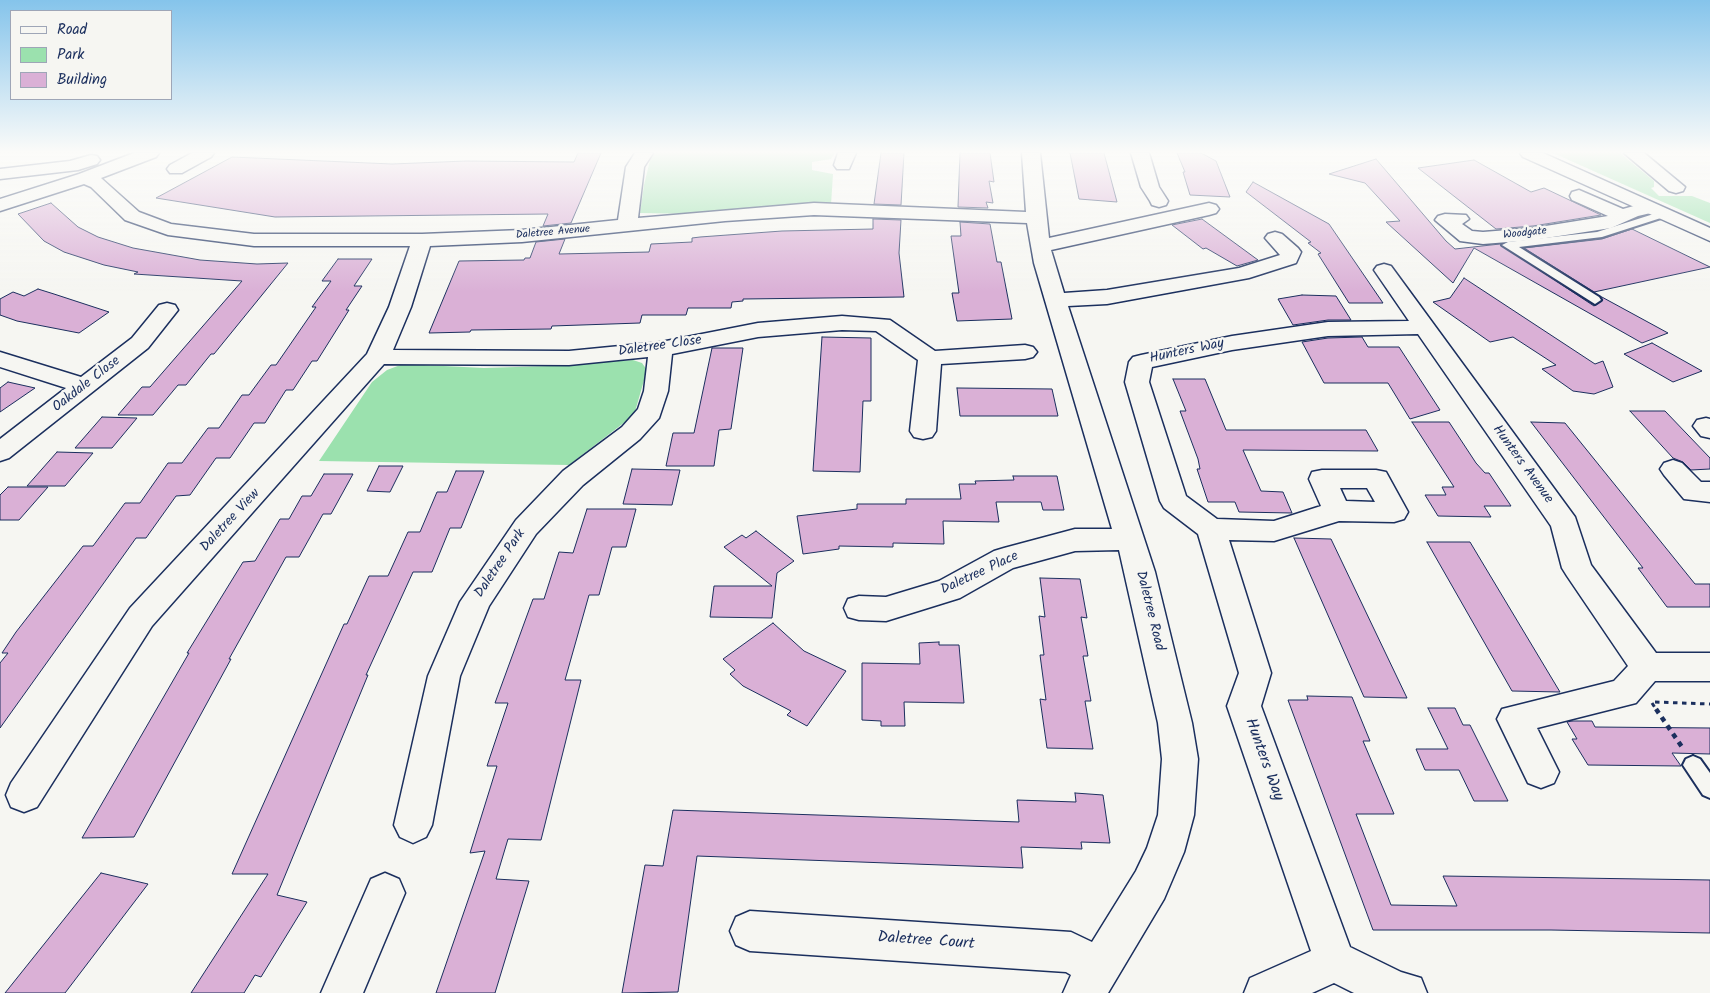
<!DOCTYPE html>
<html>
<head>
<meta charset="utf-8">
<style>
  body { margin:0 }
  #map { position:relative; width:1710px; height:993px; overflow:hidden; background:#f6f6f2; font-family:Kalam,sans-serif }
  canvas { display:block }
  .legend { position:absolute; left:10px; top:10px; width:162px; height:90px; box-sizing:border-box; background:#f6f6f2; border:1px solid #9ea6b7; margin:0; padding:6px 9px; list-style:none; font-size:15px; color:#1b2f5e }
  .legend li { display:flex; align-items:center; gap:10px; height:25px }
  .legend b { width:25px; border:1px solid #9ea6b7 }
</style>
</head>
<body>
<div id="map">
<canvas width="1710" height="993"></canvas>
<ul class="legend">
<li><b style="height:6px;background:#f6f6f2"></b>Road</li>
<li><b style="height:14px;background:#9be1ae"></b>Park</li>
<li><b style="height:14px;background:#dab0d6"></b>Building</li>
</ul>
</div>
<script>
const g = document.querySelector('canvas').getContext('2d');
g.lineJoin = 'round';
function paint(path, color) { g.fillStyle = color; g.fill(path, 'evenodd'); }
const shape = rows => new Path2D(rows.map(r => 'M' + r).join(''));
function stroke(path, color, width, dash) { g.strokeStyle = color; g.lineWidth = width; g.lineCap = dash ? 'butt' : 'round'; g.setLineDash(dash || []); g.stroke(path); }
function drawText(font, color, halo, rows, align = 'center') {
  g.font = font + ' Kalam,sans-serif'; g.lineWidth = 5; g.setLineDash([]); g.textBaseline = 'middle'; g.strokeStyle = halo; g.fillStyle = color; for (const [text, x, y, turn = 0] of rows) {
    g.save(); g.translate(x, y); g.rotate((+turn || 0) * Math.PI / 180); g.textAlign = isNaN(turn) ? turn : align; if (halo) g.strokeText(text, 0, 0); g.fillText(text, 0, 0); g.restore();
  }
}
const green = shape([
  [655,153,835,153,831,159,812,162,812,170,833,174,831,205,692,214,640,213,644,185,650,160],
  [1553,153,1620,153,1654,181,1654,187,1651,188,1659,196,1692,196,1710,203,1710,223],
  [633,360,642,363,647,370,634,415,569,465,319,461,372,382,387,370,403,364,484,368,548,366]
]);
const building = shape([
  [578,153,601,153,571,223,543,226,548,214,275,217,156,198,232,157,392,164,466,161,574,162,578,153],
  [881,153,904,153,901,205,874,204,881,153],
  [960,153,990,153,994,182,989,181,993,203,986,202,988,208,958,207,960,153],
  [1070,153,1104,153,1117,202,1079,199,1070,153],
  [1177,153,1201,153,1216,161,1230,197,1190,195,1183,172,1185,172,1177,153],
  [1376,159,1446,241,1455,249,1500,244,1594,306,1603,300,1600,296,1668,333,1642,343,1474,248,1453,283,1386,222,1400,221,1365,183,1329,174,1376,159],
  [1474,160,1531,192,1544,188,1601,215,1533,226,1496,229,1418,168,1474,160],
  [1253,182,1329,224,1383,303,1349,303,1318,254,1321,253,1308,243,1311,242,1246,192,1253,182],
  [51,203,78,227,98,237,133,248,200,260,257,264,288,263,214,354,211,354,186,385,178,385,153,415,118,415,142,387,150,387,242,281,134,274,138,272,104,265,64,252,44,241,18,214,51,203],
  [873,219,901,220,899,253,904,297,743,299,743,301,732,302,731,308,688,308,686,315,642,315,640,323,552,326,551,329,471,330,470,332,429,333,459,261,524,260,525,258,530,258,536,242,565,239,559,254,649,252,651,244,692,242,692,238,700,237,782,231,873,229,873,219],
  [1202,219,1258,260,1237,266,1206,248,1203,249,1172,225,1202,219],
  [960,222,990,224,997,262,1001,262,1012,319,957,321,952,293,959,293,951,236,961,236,960,222],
  [1632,229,1710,267,1594,292,1524,248,1602,239,1632,229],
  [338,259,372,259,354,286,362,286,346,310,349,310,317,361,312,361,293,390,286,390,265,423,254,423,230,458,216,458,190,495,176,496,146,538,136,538,0,728,0,663,8,653,2,653,16,632,83,546,93,546,125,503,140,503,168,463,182,463,208,428,219,428,242,395,249,395,271,365,276,365,316,307,312,307,331,281,322,281,338,259],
  [1464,278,1595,364,1603,361,1613,387,1594,394,1573,391,1542,369,1556,365,1513,337,1490,342,1433,302,1450,298,1464,278],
  [38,289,54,294,109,312,79,333,17,321,0,315,0,299,13,292,24,296,38,289],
  [1302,295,1336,296,1351,320,1328,320,1293,325,1278,299,1302,295],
  [822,337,871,338,871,401,863,401,860,472,813,471,822,337],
  [1362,337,1368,347,1399,347,1440,410,1410,419,1388,383,1324,383,1302,342,1328,338,1362,337],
  [1652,343,1702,371,1673,382,1624,354,1652,343],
  [712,348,743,348,731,429,719,430,714,466,666,466,673,433,694,433,712,348],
  [1173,379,1205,379,1226,430,1366,430,1378,451,1243,450,1261,491,1283,492,1292,513,1239,512,1235,502,1208,502,1197,469,1200,469,1198,459,1180,411,1186,411,1173,379],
  [8,382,35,388,0,412,0,388,8,382],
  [957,388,1052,389,1058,416,960,416,957,388],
  [1630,411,1665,411,1710,458,1710,469,1691,470,1683,462,1673,458,1630,411],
  [102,417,137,418,112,448,75,448,102,417],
  [1412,422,1449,422,1476,463,1485,473,1489,473,1511,506,1484,506,1491,517,1438,516,1425,495,1446,495,1442,487,1454,487,1412,422],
  [1531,422,1565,423,1695,584,1710,584,1710,607,1667,607,1638,568,1643,568,1531,422],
  [57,452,93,453,65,486,27,486,57,452],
  [379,466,403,466,390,492,367,491,379,466],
  [632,469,680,470,672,505,623,504,632,469],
  [456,471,484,471,461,528,450,528,432,572,413,572,366,675,368,675,277,895,307,902,261,977,255,975,244,993,191,993,268,874,232,874,344,624,347,624,369,576,388,576,408,532,420,532,437,492,447,492,456,471],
  [324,474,353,474,331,514,323,514,299,557,286,557,229,659,231,659,134,837,82,838,189,653,187,653,243,562,255,561,280,519,289,519,302,496,311,496,324,474],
  [1013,476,1057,476,1064,510,1043,510,1041,502,996,502,999,522,943,521,944,544,893,543,893,547,839,546,839,549,803,554,797,516,857,509,857,504,906,504,906,499,961,499,959,484,976,484,975,481,1014,480,1013,476],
  [8,487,48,487,19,520,0,520,0,495,8,487],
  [587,509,636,509,626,547,612,547,599,595,589,595,565,680,581,680,541,840,508,839,496,879,529,881,495,993,436,993,485,851,470,853,497,766,487,766,508,703,495,703,533,599,544,599,559,552,573,553,587,509],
  [756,531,794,561,777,573,772,618,710,617,714,586,772,586,724,547,742,535,746,538,756,531],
  [1294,538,1331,539,1407,698,1364,697,1294,538],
  [1427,542,1470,542,1560,692,1512,691,1427,542],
  [1040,578,1080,579,1087,618,1081,617,1088,656,1083,656,1091,701,1085,701,1093,749,1047,748,1040,699,1046,700,1040,655,1044,655,1039,616,1045,617,1040,578],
  [773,623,804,651,846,671,807,726,787,715,791,711,743,686,730,674,735,670,723,659,773,623],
  [939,642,939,645,959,645,964,703,904,702,905,726,881,726,881,721,862,720,862,663,920,664,919,643,939,642],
  [1307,696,1352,697,1370,741,1363,741,1394,814,1356,814,1391,905,1457,906,1443,876,1710,880,1710,933,1551,930,1373,930,1288,700,1308,700,1307,696],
  [1428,708,1455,708,1463,725,1470,725,1508,801,1474,801,1459,770,1425,770,1416,749,1448,749,1428,708],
  [1572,721,1592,721,1595,727,1710,728,1710,754,1672,753,1681,766,1588,765,1572,739,1577,739,1567,722,1572,721],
  [1075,793,1103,795,1110,843,1081,842,1082,849,1021,847,1023,868,697,856,678,992,622,993,645,865,663,866,673,810,1019,822,1017,800,1076,802,1075,793],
  [101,873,148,884,65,993,5,993,101,873]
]);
const pathFar1 = shape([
  [1655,702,1710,704],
  [1652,703,1657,711]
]);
const path = shape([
  [1656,709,1682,747]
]);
const lane = shape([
  [1663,211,1668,214,1667,216,1602,237,1519,247,1599,297,1601,300,1595,304,1502,245,1508,242,1597,232,1663,211],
  [1693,756,1700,759,1710,773,1710,798,1703,795,1683,765,1686,759,1693,756]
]);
const street = shape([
  [134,153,159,153,156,157,101,178,139,212,171,224,254,234,422,234,522,230,618,220,626,167,635,153,653,153,644,167,638,218,814,203,1026,212,1022,153,1040,153,1049,238,1209,203,1216,205,1219,209,1216,213,1209,215,1051,250,1064,293,1107,290,1239,268,1280,255,1265,238,1268,234,1275,232,1282,234,1298,248,1301,252,1296,263,1249,278,1107,304,1068,306,1155,572,1192,723,1198,759,1194,815,1184,852,1164,899,1108,993,1063,993,1071,975,1066,972,750,951,736,945,730,931,736,917,750,911,1071,932,1092,942,1136,871,1147,848,1158,815,1162,759,1158,723,1119,550,1075,551,1013,568,960,598,886,621,859,620,848,617,844,608,848,599,859,596,886,597,939,581,994,551,1004,548,1075,529,1112,529,1034,263,1027,223,814,215,725,221,522,242,430,246,411,307,393,350,569,351,661,342,758,323,842,316,890,320,935,351,1025,345,1033,347,1037,352,1033,357,1025,359,941,364,936,431,932,437,923,439,914,437,910,431,918,360,876,331,842,330,758,337,672,354,668,391,659,418,640,439,583,485,536,534,489,606,460,676,432,825,426,837,413,843,400,837,394,825,428,676,460,602,516,520,563,471,622,427,638,409,644,391,648,357,569,365,384,364,152,626,37,807,24,812,11,807,6,795,11,783,130,608,367,354,389,307,410,246,254,246,168,235,125,220,91,187,84,184,0,211,0,199,79,174,134,153],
  [192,153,214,153,211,157,182,173,170,173,167,169,170,165,192,153],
  [838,153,856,153,849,169,837,169,834,165,838,153],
  [1131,153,1149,153,1159,187,1168,201,1166,205,1159,207,1152,205,1150,201,1141,187,1131,153],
  [1624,153,1644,153,1685,187,1683,191,1676,193,1669,191,1624,153],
  [91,155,97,156,100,160,97,164,78,170,0,179,0,169,70,161,91,155],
  [1579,190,1623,209,1648,202,1655,204,1658,208,1655,212,1638,216,1611,228,1533,240,1483,244,1460,241,1435,220,1438,216,1445,214,1466,215,1469,219,1462,224,1472,231,1483,232,1533,228,1608,216,1572,200,1570,196,1572,192,1579,190],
  [1384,264,1391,266,1575,517,1591,565,1656,653,1710,653,1710,681,1655,681,1636,703,1537,728,1559,772,1554,783,1541,788,1528,783,1497,719,1502,709,1614,681,1628,666,1567,576,1562,568,1551,526,1418,334,1328,336,1232,350,1152,367,1149,382,1186,496,1217,519,1274,521,1321,506,1309,479,1312,472,1322,470,1376,470,1386,472,1408,512,1404,519,1394,522,1339,521,1274,541,1229,540,1271,673,1261,706,1350,947,1401,972,1421,978,1427,993,1354,993,1334,983,1312,993,1244,993,1250,978,1311,951,1227,706,1239,673,1198,534,1164,508,1160,501,1125,382,1129,362,1133,357,1141,355,1232,336,1328,322,1409,321,1374,270,1377,266,1384,264],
  [1340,488,1367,488,1375,502,1346,501,1340,488],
  [167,303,175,305,178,310,148,348,9,458,0,461,0,439,66,388,0,367,0,352,81,377,132,338,159,305,167,303],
  [1706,418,1710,419,1710,438,1701,436,1693,426,1697,420,1706,418],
  [1673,460,1682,463,1701,482,1710,482,1710,502,1684,499,1664,475,1660,469,1664,463,1673,460],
  [385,873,399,879,405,893,363,993,321,993,371,879,385,873]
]);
const secondary = shape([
  [1520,153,1543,153,1710,228,1710,241,1523,157,1520,153]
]);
const farStreetnames = [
  ["Daletree Avenue",553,233,-5],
  ["Woodgate",1525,234,-6]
];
const streetNames = [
  ["Daletree Close",660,347,-8],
  ["Hunters Way",1187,352,-12],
  ["Oakdale Close",87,385,-38],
  ["Hunters Avenue",1522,465,54],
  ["Daletree View",231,521,-47],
  ["Daletree Park",501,564,-56],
  ["Daletree Place",980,574,-25],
  ["Daletree Road",1149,611,76]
];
const nearStreetnames = [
  ["Hunters Way",1263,760,70],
  ["Daletree Court",926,942,4]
];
paint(green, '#9be1ae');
paint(building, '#dab0d6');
stroke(building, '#1b2f5e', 1);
stroke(lane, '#1b2f5e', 4);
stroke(street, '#1b2f5e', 3);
stroke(secondary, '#1b2f5e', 3);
stroke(pathFar1, '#1b2f5e', 3, [4.5, 4.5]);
stroke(path, '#1b2f5e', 4.5, [5, 5]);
paint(lane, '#f6f6f2');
paint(street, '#f6f6f2');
paint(secondary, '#f6f6f2');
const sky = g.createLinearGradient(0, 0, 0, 292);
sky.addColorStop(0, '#85c4eb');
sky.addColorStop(0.52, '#fbfbf9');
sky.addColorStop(1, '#fbfbf900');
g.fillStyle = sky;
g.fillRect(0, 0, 1710, 292);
drawText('11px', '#1b2f5e', '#f6f6f2', farStreetnames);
drawText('14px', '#1b2f5e', '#f6f6f2', streetNames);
drawText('16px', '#1b2f5e', '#f6f6f2', nearStreetnames);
</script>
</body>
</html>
